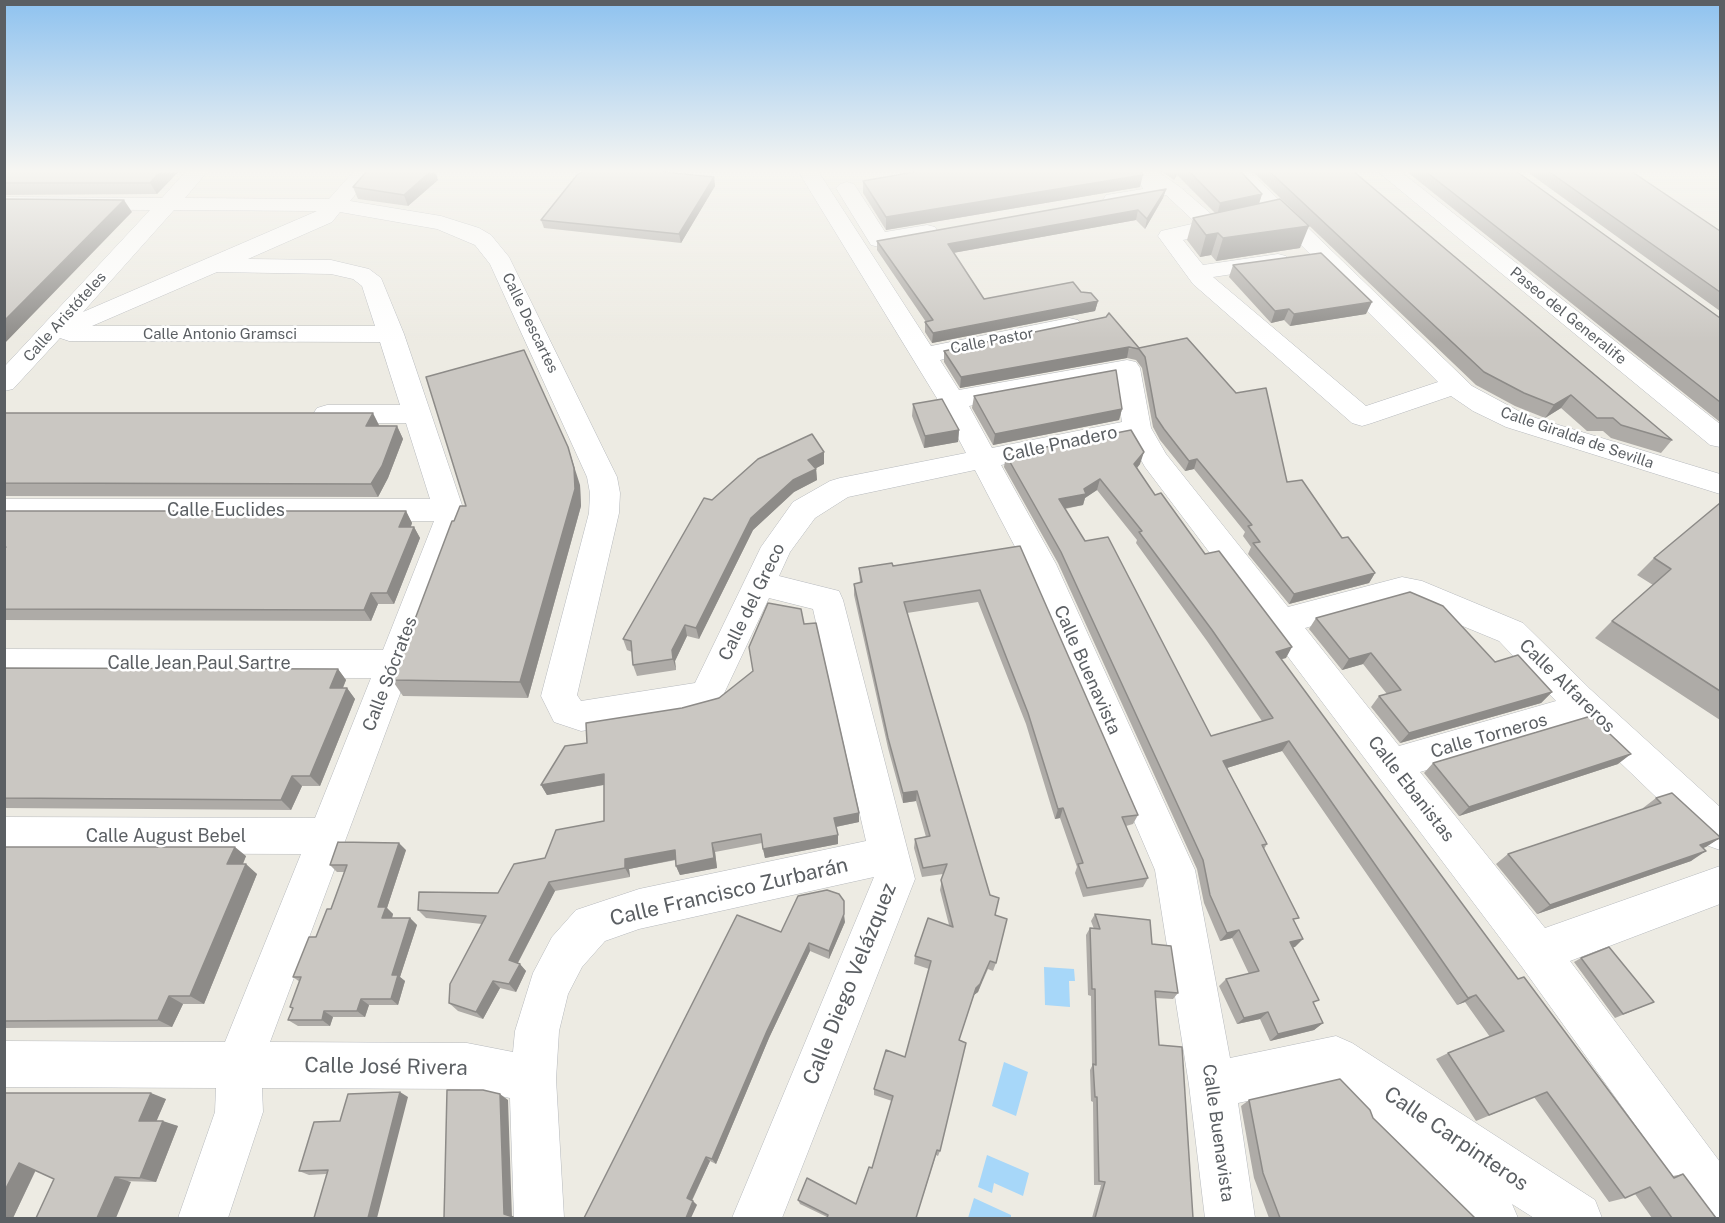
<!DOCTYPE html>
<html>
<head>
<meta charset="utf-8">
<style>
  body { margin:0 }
  #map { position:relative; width:1725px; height:1223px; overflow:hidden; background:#edebe3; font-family:"Public Sans",sans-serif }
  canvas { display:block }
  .frame { position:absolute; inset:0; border:6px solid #5b5f63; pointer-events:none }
</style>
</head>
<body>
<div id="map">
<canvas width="1725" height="1223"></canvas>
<div class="frame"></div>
</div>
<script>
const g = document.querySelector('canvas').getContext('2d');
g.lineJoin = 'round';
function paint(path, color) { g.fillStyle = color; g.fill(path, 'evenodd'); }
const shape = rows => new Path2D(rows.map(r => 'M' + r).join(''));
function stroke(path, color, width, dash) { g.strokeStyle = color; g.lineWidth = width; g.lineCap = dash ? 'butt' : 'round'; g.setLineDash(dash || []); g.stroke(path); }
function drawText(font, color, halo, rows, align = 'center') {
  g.font = font + ' "Public Sans",sans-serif'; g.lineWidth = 5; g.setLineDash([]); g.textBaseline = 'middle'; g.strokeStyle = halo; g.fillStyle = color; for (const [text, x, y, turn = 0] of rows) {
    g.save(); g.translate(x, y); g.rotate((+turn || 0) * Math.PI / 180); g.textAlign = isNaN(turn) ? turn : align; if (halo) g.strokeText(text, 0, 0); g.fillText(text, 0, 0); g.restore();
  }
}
const water = shape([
  [1044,967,1074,969,1075,981,1069,981,1070,1007,1045,1005],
  [1004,1062,1028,1072,1016,1116,992,1106],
  [987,1155,1029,1173,1023,1196,994,1183,992,1193,978,1187],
  [974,1198,1011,1215,1011,1218,968,1218]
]);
const minor = shape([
  [186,171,208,171,185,198,329,199,354,171,375,171,350,201,441,216,479,228,491,235,509,257,617,477,620,493,619,513,577,695,581,701,695,683,761,547,793,502,830,481,840,478,966,453,938,400,798,171,818,171,931,346,1069,318,1078,320,1081,325,1078,330,1069,332,940,360,959,390,1127,360,1136,362,1140,368,1151,428,1166,454,1288,607,1402,577,1422,581,1523,623,1590,689,1720,807,1720,850,1706,845,1580,724,1420,772,1545,928,1720,866,1720,904,1570,961,1720,1162,1720,1218,1702,1218,1522,967,1145,467,1129,439,1001,465,1056,564,1195,870,1230,1058,1336,1036,1352,1043,1595,1200,1602,1218,1534,1218,1512,1204,1518,1218,1459,1218,1364,1122,1358,1105,1359,1101,1331,1083,1238,1103,1255,1218,1205,1218,1189,1085,1155,870,1024,564,975,470,848,497,815,518,790,552,779,576,839,591,843,600,915,879,782,1218,732,1218,874,877,639,929,605,941,582,967,568,994,559,1031,556,1079,564,1218,514,1218,510,1098,467,1089,262,1088,263,1112,228,1218,178,1218,215,1112,216,1088,4,1087,4,1041,225,1042,301,854,4,853,4,817,315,818,371,678,4,677,4,649,383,650,434,521,4,521,4,499,430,499,406,423,327,423,317,420,313,414,317,408,327,405,400,405,380,342,69,341,60,338,13,389,4,391,4,367,150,210,4,209,4,197,162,198,186,171],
  [174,210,317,211,83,312,174,210],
  [340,212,437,229,475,245,490,264,587,477,590,493,589,513,541,696,554,722,581,731,685,716,719,704,769,598,813,609,866,841,639,889,576,910,552,937,533,973,515,1031,513,1052,467,1043,270,1042,466,517,404,334,381,278,369,269,331,260,248,259,332,222,340,212],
  [217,272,331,274,353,279,362,286,375,326,92,326,217,272],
  [1115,378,1122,422,992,448,969,406,1115,378],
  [1402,601,1499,641,1556,701,1399,746,1305,628,1402,601],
  [1135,171,1157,171,1180,187,1217,219,1232,215,1240,217,1243,222,1240,227,1183,240,1203,265,1278,254,1286,256,1290,261,1286,266,1213,277,1366,406,1438,382,1227,171,1249,171,1472,386,1526,415,1720,474,1720,494,1506,427,1473,411,1451,396,1372,423,1362,426,1352,423,1193,284,1158,236,1161,231,1196,223,1166,195,1114,206,1106,205,1103,200,1106,195,1143,189,1135,171],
  [1377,171,1400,171,1720,424,1720,447,1710,445,1377,171],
  [847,182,854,184,885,232,927,225,935,227,938,232,935,237,927,239,879,247,871,245,836,188,840,184,847,182]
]);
const wall = shape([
  [4,171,179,171,157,194,4,195],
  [1161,171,1240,171,1262,194,1259,203,1300,248,1216,261,1211,255,1200,257,1187,240,1193,218,1215,213,1177,175,1174,180],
  [1252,171,1353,171,1672,440,1661,453,1611,438,1603,431,1587,431,1561,408,1545,418,1515,406,1476,385],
  [1406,171,1516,171,1720,318,1720,422],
  [1526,171,1631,171,1720,231,1720,311],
  [714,177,715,186,681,243,544,228,541,220],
  [438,180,408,206,358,199,353,187],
  [863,181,1140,187,886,230,863,193],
  [1166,189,1163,198,1145,229,1136,220,953,253,984,299,1081,292,1098,301,1095,311,932,343,925,332,925,322,926,322,877,250,877,241],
  [1233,265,1366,314,1290,326,1284,320,1271,323,1229,277],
  [1139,348,1287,482,1342,538,1375,573,1369,583,1289,604,1248,554,1251,547,1243,536,1245,532,1194,469,1185,471,1160,440,1153,427,1142,368,1136,360,1127,358,960,388,944,362,944,351],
  [974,396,1122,409,1119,420,993,445,972,408],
  [913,404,959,430,958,442,924,448,912,416],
  [4,413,397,426,403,439,388,478,378,497,4,496],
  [1006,455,1140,464,1137,468,1155,495,1205,554,1286,658,1281,659,1518,979,1673,1176,1683,1174,1716,1218,1652,1218,1635,1194,1625,1198,1609,1202,1534,1097,1476,1121,1436,1059,1448,1053,1490,1037,1465,1002,1457,1005,1282,751,1227,768,1267,844,1264,849,1295,923,1295,947,1293,947,1314,1004,1323,1023,1314,1030,1270,1041,1260,1019,1237,1024,1219,986,1226,979,1249,974,1232,938,1220,941,1204,903,1197,869,1058,563,1004,467],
  [1097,490,1137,540,1136,543,1207,641,1262,721,1211,736,1085,541,1065,509,1083,505,1085,498],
  [824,464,816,468,817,480,794,492,753,530,699,639,687,636,675,661,676,670,637,676,633,665,632,652,627,650,623,639,712,500],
  [580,485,581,506,528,698,403,696,392,680,454,521],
  [1720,503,1720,720,1595,638,1612,621,1653,585,1637,575,1654,558],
  [4,511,406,511,412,523,411,527,414,527,420,538,394,604,378,604,371,621,4,620],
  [1020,546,1138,815,1133,824,1126,826,1148,878,1143,887,1083,897,1075,873,1077,867,1060,818,1055,819,1026,724,978,602,907,613,995,915,996,963,993,971,988,969,978,992,974,995,959,1040,940,1151,938,1156,936,1155,916,1218,827,1217,800,1204,798,1200,856,1204,872,1168,892,1101,874,1095,874,1089,905,1057,929,969,914,964,915,956,949,925,940,890,943,874,922,877,914,848,915,839,926,837,916,801,903,803,888,748,854,595,854,584,860,583,859,568,893,566],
  [1316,618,1495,662,1552,692,1541,703,1400,743,1371,707,1379,696,1387,694,1363,664,1342,670,1309,629],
  [804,624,859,822,836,827,838,844,765,858,762,843,715,852,717,868,680,875,676,866,676,860,629,869,630,877,555,891,518,963,526,971,516,992,500,988,483,1019,458,1011,449,1003,482,924,426,918,418,910,498,893,545,858,604,821,604,785,547,795,541,785,587,743,682,708,719,698,753,672],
  [4,668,338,669,346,680,343,688,347,688,355,699,320,786,302,786,291,810,4,808],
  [1433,763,1618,764,1459,816,1424,773],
  [1656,798,1720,838,1703,848,1691,861,1537,914,1496,864,1508,854,1643,809,1643,808],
  [4,847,246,856,243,864,257,874,204,1004,183,1004,172,1027,4,1028],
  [406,850,387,908,393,914,392,918,410,918,417,925,400,977,405,981,398,1005,369,1005,365,1017,333,1017,330,1026,298,1026,288,1020,293,1009,290,1007,300,982,293,977,331,909,344,872,337,872,330,865],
  [1095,914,1152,944,1178,993,1173,999,1155,998,1159,1045,1193,1218,1092,1218,1101,1185,1094,1185,1093,1102,1091,1101,1090,1070,1092,1066,1091,996,1088,995,1086,935,1090,928,1094,929,1091,921],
  [845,922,829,959,810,951,769,1038,716,1164,710,1161,692,1201,697,1205,584,1218,781,932],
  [1581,958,1654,1002,1615,1018,1574,962],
  [4,1093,166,1099,156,1121,178,1126,156,1182,54,1179,36,1170,13,1218],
  [408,1097,326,1174,309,1175,299,1171,340,1121],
  [1249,1100,1373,1118,1475,1218,1269,1218,1254,1178,1241,1106]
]);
const shadedWall = shape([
  [161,171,179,171,157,194,150,183],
  [431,171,435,171,438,180,408,206,404,195],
  [1176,171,1178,171,1174,180],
  [1143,175,1140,187,886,230,886,217],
  [714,177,715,186,681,243,679,234],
  [1166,189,1163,198,1145,229,1147,219],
  [1262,194,1258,207,1217,216,1220,203],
  [124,200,132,212,4,344,4,321],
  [1138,210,1136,220,947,254,948,244],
  [1309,226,1300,248,1216,261,1223,238],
  [1218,233,1211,255,1200,257,1206,235],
  [1098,301,1095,311,932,343,933,333],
  [1372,302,1366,314,1290,326,1294,314],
  [1289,309,1284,320,1271,323,1275,311],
  [1129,347,1127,358,960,388,961,377],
  [1571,395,1561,408,1545,418,1554,405],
  [1122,409,1119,420,993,445,995,434],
  [373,413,379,425,373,438,366,426],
  [397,426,403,439,388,478,378,497,371,484],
  [959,430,958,442,924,448,925,436],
  [568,447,580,485,581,506,528,698,520,682],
  [824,452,824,464,809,472,808,460],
  [1144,452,1140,464,1131,475,1134,464],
  [1197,459,1194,469,1185,471,1189,461],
  [816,469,817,480,794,492,753,530,699,639,696,628,751,518,793,480],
  [1100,479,1097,490,1085,498,1083,505,1056,510,1059,499,1084,489],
  [406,511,412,523,406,538,399,527],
  [414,527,420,538,394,604,387,593],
  [1375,573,1369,583,1289,604,1294,594],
  [371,593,378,604,371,621,364,610],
  [685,625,687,636,675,661,676,670,673,659,672,650],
  [1292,647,1286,658,1270,662,1276,652],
  [1371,653,1363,664,1342,670,1349,659],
  [338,669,346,680,338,699,330,688],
  [347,688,355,699,320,786,310,776],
  [1552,692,1541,703,1400,743,1409,733],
  [1289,741,1282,751,1217,771,1223,761],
  [1631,754,1618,764,1459,816,1469,807],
  [604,774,608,784,547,795,541,785],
  [292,776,302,786,291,810,281,800],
  [917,791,916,801,903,803,903,793],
  [1063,808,1060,818,1055,819,1058,809],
  [859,813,859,822,835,827,834,818],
  [838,835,838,844,765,858,763,849],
  [1720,838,1706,847,1685,855,1700,845],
  [399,843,406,850,387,908,393,914,390,925,382,918,378,907],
  [712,843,715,852,717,868,680,875,676,866],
  [235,847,246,856,239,873,227,864],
  [675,850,678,859,629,869,630,877,625,868,625,859],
  [1706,851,1691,861,1537,914,1550,905],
  [246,864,257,874,204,1004,190,996],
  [549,882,555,891,515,968,509,960],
  [844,914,845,922,829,959,829,951],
  [410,918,417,925,400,977,405,981,398,1005,391,999,392,975],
  [1239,930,1232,938,1220,941,1227,933],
  [1303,939,1295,947,1282,950,1290,942],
  [809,943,810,951,769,1038,716,1164,712,1159,767,1031],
  [990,961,978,992,974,995,976,988],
  [520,964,526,971,516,992,509,984],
  [493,981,500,988,483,1019,476,1012],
  [1476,995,1465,1002,1457,1005,1468,998],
  [169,996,183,1004,172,1027,158,1020],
  [361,999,369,1005,365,1017,357,1011],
  [324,1011,333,1017,330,1026,322,1020],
  [1268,1012,1260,1019,1237,1024,1244,1018],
  [1323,1023,1314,1030,1270,1041,1278,1034],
  [400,1092,408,1097,377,1218,368,1218],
  [151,1093,166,1099,154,1127,139,1121],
  [500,1094,508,1100,512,1218,504,1214],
  [163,1121,178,1126,156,1182,140,1178],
  [706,1157,710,1161,691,1202,687,1198],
  [19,1163,37,1167,13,1218,4,1218,4,1192],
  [115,1177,131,1182,116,1218,97,1218],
  [693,1201,697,1205,691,1218,686,1218]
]);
const building = shape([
  [4,171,161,171,150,183,4,183,4,171],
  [367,171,431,171,404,195,353,187,367,171],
  [583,171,654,171,714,177,679,234,541,220,577,175,583,171],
  [920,171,1141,171,1143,175,886,217,863,181,920,171],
  [1189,171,1240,171,1262,194,1220,203,1189,171],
  [1269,171,1353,171,1672,440,1621,425,1613,418,1597,418,1571,395,1554,405,1524,393,1484,372,1269,171],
  [1425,171,1516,171,1720,318,1720,402,1425,171],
  [1548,171,1631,171,1720,231,1720,292,1548,171],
  [1166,189,1147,219,1138,210,948,244,984,299,1073,282,1081,292,1091,293,1098,301,933,333,925,322,933,320,877,241,1166,189],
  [4,199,124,200,4,321,4,199],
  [1280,199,1309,226,1223,238,1218,233,1206,235,1193,218,1280,199],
  [1321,253,1372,302,1294,314,1289,309,1275,311,1233,265,1321,253],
  [1109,313,1139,348,1187,338,1236,393,1266,388,1287,482,1302,480,1342,538,1348,537,1375,573,1294,594,1253,543,1260,542,1248,526,1252,525,1197,459,1189,461,1164,429,1156,417,1145,357,1139,349,1129,347,961,377,944,351,1106,317,1109,313],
  [524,350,568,447,574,468,575,489,520,682,392,680,452,521,454,521,460,506,466,506,426,377,524,350],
  [1116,370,1122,409,995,434,974,396,1116,370],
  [942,399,959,430,925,436,913,404,942,399],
  [4,413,373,413,366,426,397,426,382,466,371,484,4,483,4,413],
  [1131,430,1144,452,1134,464,1155,495,1161,493,1205,554,1219,551,1292,647,1276,652,1492,944,1518,979,1524,977,1674,1178,1683,1174,1716,1218,1672,1218,1650,1187,1625,1198,1547,1092,1489,1115,1448,1053,1504,1031,1476,995,1468,998,1289,741,1223,761,1267,844,1262,845,1299,918,1293,919,1303,939,1290,942,1319,1000,1313,1002,1323,1023,1278,1034,1268,1012,1244,1018,1226,979,1259,971,1239,930,1227,933,1210,895,1203,860,1061,552,1006,455,1131,430],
  [1100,479,1142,531,1139,532,1212,630,1273,718,1211,736,1108,537,1085,541,1059,499,1086,494,1084,489,1100,479],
  [812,434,824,452,808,460,816,469,793,480,751,518,696,628,685,625,672,650,673,659,633,665,631,641,623,639,704,498,712,500,758,459,812,434],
  [1720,503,1720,691,1612,621,1671,569,1654,558,1720,503],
  [4,511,406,511,399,527,414,527,387,593,371,593,364,610,4,609,4,548,6,547,4,547,4,511],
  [1020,546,1138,815,1122,817,1148,878,1087,888,1078,864,1083,863,1063,808,1058,809,1028,713,980,590,904,602,990,895,999,898,995,915,1007,919,996,963,990,961,980,984,976,988,959,1040,966,1043,940,1151,937,1150,916,1218,827,1218,828,1215,798,1200,807,1178,856,1204,869,1167,872,1168,893,1096,874,1089,886,1050,905,1057,931,961,915,956,928,918,953,927,941,880,947,864,923,868,915,839,930,836,917,791,903,793,888,738,854,584,862,582,859,568,892,563,893,566,1020,546],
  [1410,592,1443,606,1495,662,1518,655,1552,692,1409,733,1379,696,1401,690,1371,653,1349,659,1316,618,1410,592],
  [768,603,801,609,804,624,816,623,859,813,834,818,838,835,763,849,761,834,712,843,714,858,676,866,675,850,625,859,625,868,549,882,509,960,520,964,509,984,493,981,476,1012,449,1003,450,984,486,916,418,910,419,892,498,893,514,864,545,858,556,830,604,821,604,774,541,785,565,746,587,743,586,723,682,708,719,698,753,671,749,647,768,603],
  [4,668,338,669,330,688,347,688,310,776,292,776,281,800,4,798,4,668],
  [1591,716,1631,754,1469,807,1433,763,1591,716],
  [1672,793,1720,837,1720,838,1700,845,1706,851,1550,905,1508,854,1661,803,1656,798,1672,793],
  [338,842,399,843,378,907,386,907,382,918,410,918,392,975,398,975,391,999,361,999,357,1011,324,1011,322,1020,288,1020,293,1008,290,1007,301,977,293,977,309,937,316,937,327,909,331,909,347,865,330,865,338,842],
  [4,847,235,847,227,864,246,864,190,996,169,996,158,1020,4,1021,4,847],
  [827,890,839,894,844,901,844,914,829,951,809,943,767,1031,712,1159,706,1157,687,1198,693,1201,686,1218,584,1218,737,915,781,932,798,896,827,890],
  [1095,914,1150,920,1152,944,1171,946,1178,993,1155,991,1159,1045,1182,1047,1193,1218,1095,1218,1105,1182,1099,1181,1097,1097,1095,1097,1093,1064,1096,1065,1095,989,1092,989,1090,928,1100,929,1095,914],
  [1609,947,1654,1002,1623,1014,1581,958,1609,947],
  [1340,1079,1370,1110,1373,1118,1475,1218,1280,1218,1263,1173,1249,1100,1340,1079],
  [447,1090,483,1090,500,1094,504,1214,513,1217,513,1218,444,1218,447,1090],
  [400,1092,368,1218,314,1218,328,1170,299,1171,314,1122,340,1121,348,1094,400,1092],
  [4,1093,151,1093,139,1121,163,1121,140,1178,115,1177,97,1218,36,1218,54,1179,19,1163,4,1192,4,1093]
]);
const farStreetnames = [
  ["Paseo del Generalife",1568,316,39],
  ["Calle Aristóteles",65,317,-48],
  ["Calle Descartes",530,323,64],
  ["Calle Antonio Gramsci",220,334],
  ["Calle Pastor",992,341,-11],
  ["Calle Giralda de Sevilla",1577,438,19]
];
const streetNames = [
  ["Calle Pnadero",1060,444,-12],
  ["Calle Euclides",226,510],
  ["Calle del Greco",752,602,-64],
  ["Calle Jean Paul Sartre",199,663],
  ["Calle Buenavista",1087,670,66],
  ["Calle Sócrates",390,674,-69],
  ["Calle Alfareros",1567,686,44],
  ["Calle Torneros",1489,736,-16],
  ["Calle Ebanistas",1411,789,52],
  ["Calle August Bebel",166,836],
  ["Calle Buenavista",1218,1133,82]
];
const nearStreetnames = [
  ["Calle Francisco Zurbarán",729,892,-13],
  ["Calle Diego Velázquez",850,984,-68],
  ["Calle José Rivera",386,1067,1],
  ["Calle Carpinteros",1456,1139,34]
];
paint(water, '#a7d7f9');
stroke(minor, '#b6b9bd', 1);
paint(minor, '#fff');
paint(wall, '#aeaba7');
paint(shadedWall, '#8d8b88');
paint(building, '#cac7c2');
stroke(building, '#8d8b88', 1.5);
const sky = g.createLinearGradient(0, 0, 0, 342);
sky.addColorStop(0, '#8ec2ef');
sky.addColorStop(0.5, '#f7f6f2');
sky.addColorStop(1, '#f7f6f200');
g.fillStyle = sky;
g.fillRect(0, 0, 1725, 342);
drawText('15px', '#5b5f63', '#fff', farStreetnames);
drawText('18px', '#5b5f63', '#fff', streetNames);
drawText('21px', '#5b5f63', '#fff', nearStreetnames);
</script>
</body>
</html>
